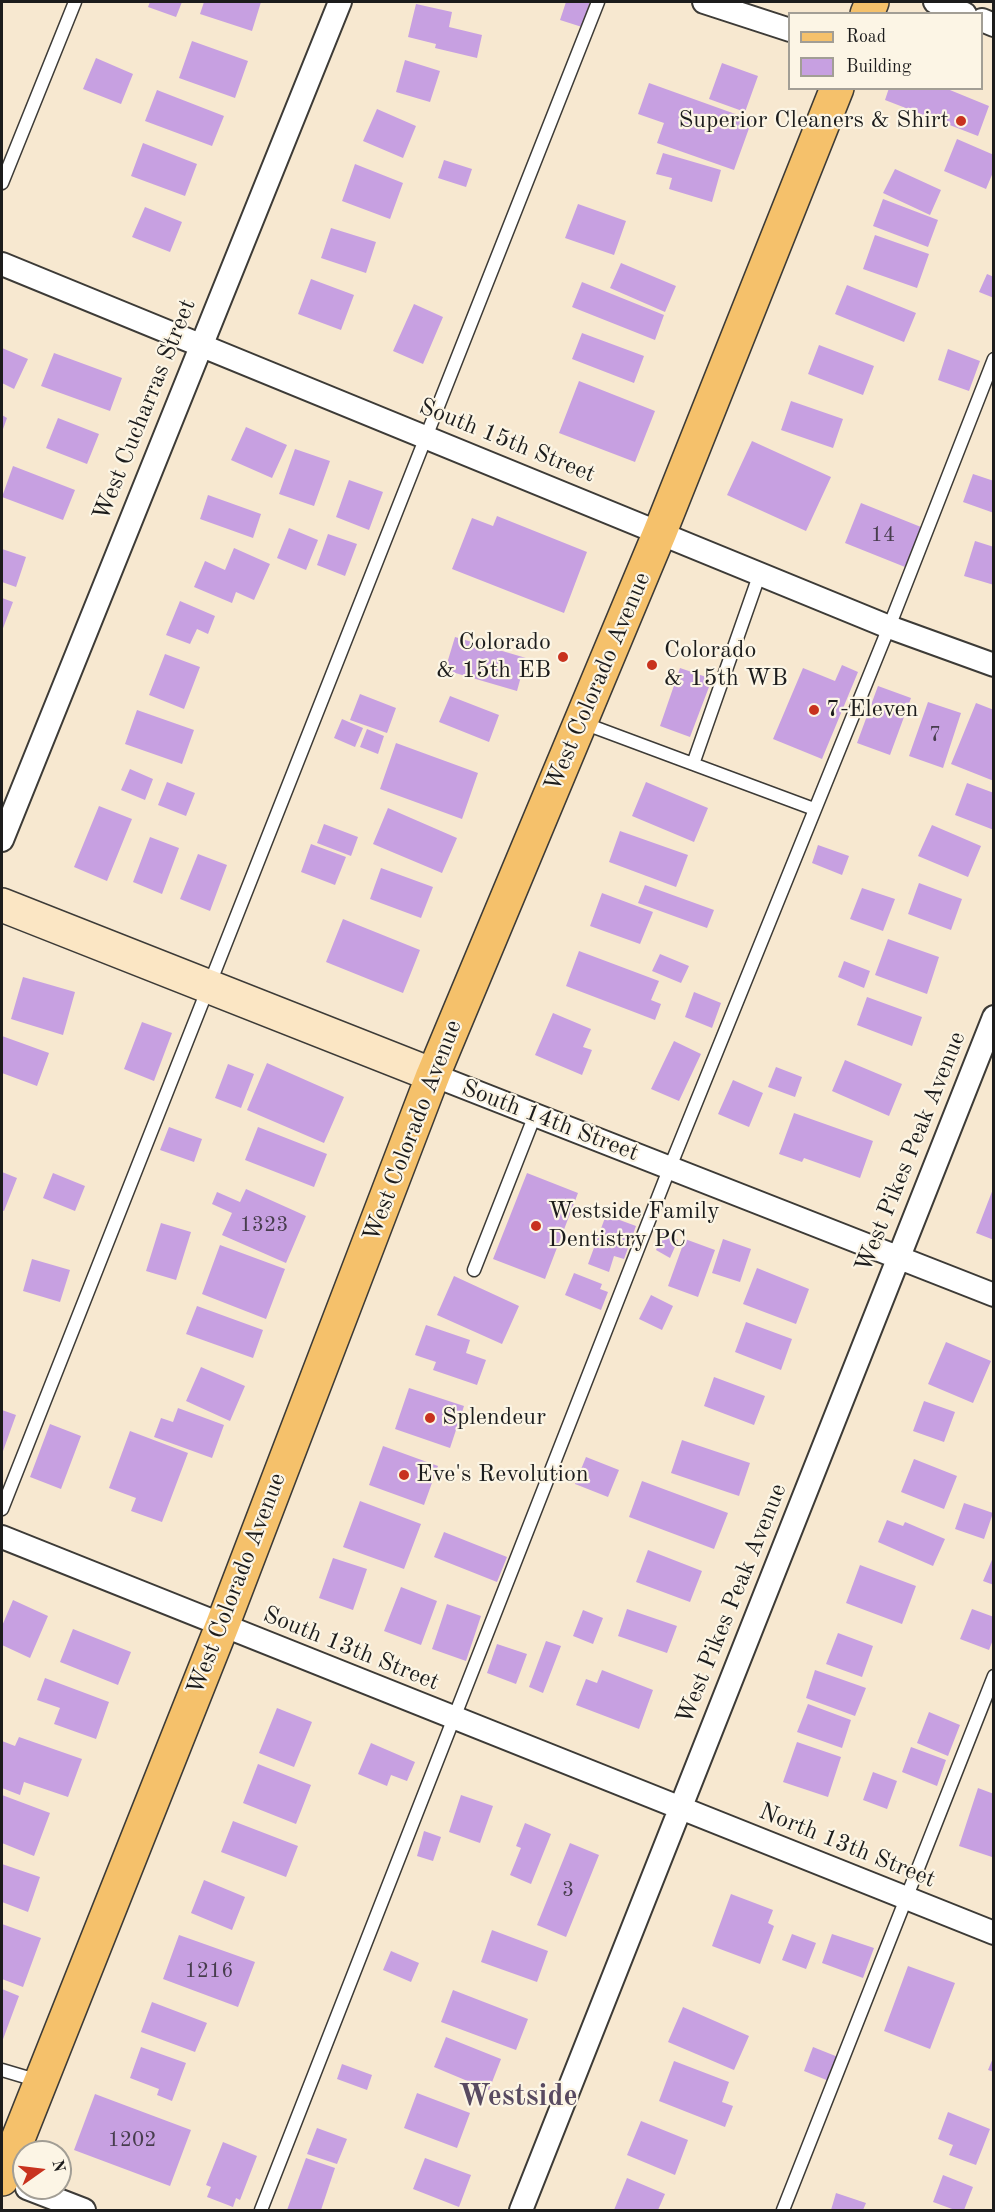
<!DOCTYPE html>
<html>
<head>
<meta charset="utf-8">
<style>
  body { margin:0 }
  #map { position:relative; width:995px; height:2212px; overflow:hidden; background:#f7e8d0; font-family:"Old Standard TT",serif }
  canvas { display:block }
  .frame { position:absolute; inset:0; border:3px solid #1c1c1c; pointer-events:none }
  .legend { position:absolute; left:788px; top:12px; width:195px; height:78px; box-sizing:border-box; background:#fcf5e5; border:2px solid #a29e95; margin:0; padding:8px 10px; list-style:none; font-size:18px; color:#1c1c1c }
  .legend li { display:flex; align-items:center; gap:12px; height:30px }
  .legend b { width:30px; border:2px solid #a29e95 }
  .north { position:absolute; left:12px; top:2140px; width:60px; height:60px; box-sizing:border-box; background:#fcf5e5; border:2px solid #a29e95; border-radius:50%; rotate:76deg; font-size:16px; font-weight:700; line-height:24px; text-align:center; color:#1c1c1c }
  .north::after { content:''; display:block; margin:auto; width:21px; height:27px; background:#c8321e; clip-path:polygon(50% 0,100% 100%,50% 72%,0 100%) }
</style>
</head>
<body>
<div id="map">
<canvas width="995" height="2212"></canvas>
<div class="frame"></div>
<ul class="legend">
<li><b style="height:8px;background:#f5c16b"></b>Road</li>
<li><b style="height:16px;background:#c7a0e1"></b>Building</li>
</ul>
<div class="north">N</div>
</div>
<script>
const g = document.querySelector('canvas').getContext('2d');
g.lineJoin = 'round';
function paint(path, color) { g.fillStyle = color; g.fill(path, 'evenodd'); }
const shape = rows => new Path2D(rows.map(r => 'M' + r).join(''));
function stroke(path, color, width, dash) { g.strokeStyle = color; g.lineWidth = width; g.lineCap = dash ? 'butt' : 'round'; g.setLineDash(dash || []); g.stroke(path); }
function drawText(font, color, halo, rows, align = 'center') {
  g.font = font + ' "Old Standard TT",serif'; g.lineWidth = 4.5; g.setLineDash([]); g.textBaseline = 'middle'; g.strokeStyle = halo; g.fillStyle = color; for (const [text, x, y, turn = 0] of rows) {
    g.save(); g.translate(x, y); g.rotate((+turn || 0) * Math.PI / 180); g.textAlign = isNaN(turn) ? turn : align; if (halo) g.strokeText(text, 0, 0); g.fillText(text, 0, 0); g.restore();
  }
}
const building = shape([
  [150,2,182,2,176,17,148,7],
  [204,2,261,2,252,31,200,14],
  [566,2,590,2,582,27,560,20],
  [416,4,452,12,449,27,482,35,477,58,435,48,436,44,408,37],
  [192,41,248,61,235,98,179,78],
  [96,58,133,74,121,104,83,89],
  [405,60,440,71,430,102,396,92],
  [722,63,758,76,745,112,709,99],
  [649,83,752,120,734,170,657,143,664,123,638,114],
  [889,88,945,88,989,106,978,136,885,100],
  [157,90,224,116,212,146,145,121],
  [377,109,416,126,403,158,363,141],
  [957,139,994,155,994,170,986,189,944,171],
  [143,143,197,164,185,196,131,176],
  [663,153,721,170,712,202,669,189,672,178,656,174],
  [444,160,472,169,466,187,438,178],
  [355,164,403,183,390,219,342,201],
  [895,169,941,190,930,215,883,193],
  [883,199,938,220,928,247,873,226],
  [578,204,626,221,614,255,565,238],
  [145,207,182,222,170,252,132,237],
  [331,228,376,242,366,273,321,258],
  [875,235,929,254,917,288,863,269],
  [621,263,676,286,665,312,610,288],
  [987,274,994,277,994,298,979,292],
  [311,279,354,295,341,330,298,314],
  [582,282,664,315,655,340,572,307],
  [847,285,916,313,904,342,835,314],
  [414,304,443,317,423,364,393,351],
  [582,333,644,356,634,383,572,359],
  [819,345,874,366,863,395,808,374],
  [2,348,28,359,14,389,2,383],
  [948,349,980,361,969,391,938,380],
  [54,353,122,378,110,411,41,386],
  [579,381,655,411,635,462,559,433],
  [791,401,843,419,833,448,781,430],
  [2,415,7,418,2,432],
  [58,418,99,434,87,464,46,448],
  [246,427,287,445,272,478,231,460],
  [752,441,831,477,806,531,727,495],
  [295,449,330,461,314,506,279,494],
  [13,466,75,490,63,520,2,497],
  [973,474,994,481,994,513,963,502],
  [349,480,383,492,369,530,336,517],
  [208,495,261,514,253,538,200,519],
  [861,503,921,527,905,567,845,543],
  [497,516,587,552,564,613,452,569,472,518,493,526],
  [289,528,318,540,306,570,277,558],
  [328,534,357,544,345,576,317,565],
  [975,541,994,547,994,585,964,576],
  [234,548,270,564,254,600,236,592,232,603,194,587,205,561,225,570],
  [2,549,26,557,16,587,2,582],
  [2,598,13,602,2,631],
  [180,601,215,616,208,634,197,629,190,644,166,635],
  [455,637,526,658,517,691,445,670],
  [165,654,200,667,184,709,149,695],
  [842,665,858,672,822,759,773,739,803,668,835,681],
  [680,668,712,679,690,737,660,726],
  [878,686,911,698,890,755,857,743],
  [360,694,396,708,387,733,350,720],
  [450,696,499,715,489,742,439,722],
  [928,702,961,713,943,768,909,756],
  [976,703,994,710,994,781,951,764],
  [137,710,194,730,182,764,125,744],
  [342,719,363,728,355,747,334,738],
  [367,729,384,736,378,754,360,747],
  [396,743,478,773,462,819,380,789],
  [130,769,153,779,145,800,121,790],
  [167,782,195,793,186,816,158,805],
  [646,782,708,808,694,842,632,816],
  [967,783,994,793,994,830,955,815],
  [99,806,132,819,107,881,74,867],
  [388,808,457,838,442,873,373,844],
  [324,824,358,837,351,856,317,843],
  [932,825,981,846,968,877,918,856],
  [620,831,688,855,676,887,609,862],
  [150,837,179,848,162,894,133,882],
  [311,844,346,857,335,885,301,872],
  [818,845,849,856,842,875,812,863],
  [198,854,227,865,210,911,180,899],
  [381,868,433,887,421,918,370,899],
  [919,883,962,899,951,930,908,914],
  [645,885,714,910,707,928,638,903],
  [862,888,895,899,883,931,850,919],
  [602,893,653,912,640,944,590,926],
  [343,919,420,950,403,993,326,962],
  [888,939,939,957,927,994,875,975],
  [579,951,659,981,651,1000,661,1004,655,1020,566,986],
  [660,954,689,966,681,983,652,971],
  [844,961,870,971,864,988,838,977],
  [23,977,75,992,63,1035,11,1019],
  [694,992,721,1003,712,1028,685,1017],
  [867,997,922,1017,912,1046,857,1025],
  [553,1013,591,1029,583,1047,592,1050,582,1075,535,1055],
  [142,1022,172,1033,154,1081,124,1069],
  [2,1036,49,1053,37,1086,2,1073],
  [674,1041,701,1054,679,1101,651,1089],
  [845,1060,902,1084,889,1116,832,1091],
  [267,1063,344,1097,324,1143,247,1110],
  [228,1064,254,1074,241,1108,215,1098],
  [776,1067,802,1077,795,1097,768,1087],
  [733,1080,763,1093,749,1127,718,1114],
  [794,1113,873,1141,860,1178,804,1158,802,1162,779,1154],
  [169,1127,202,1139,194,1162,160,1150],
  [258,1127,327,1154,314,1187,245,1160],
  [2,1172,17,1178,4,1211,2,1210],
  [53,1173,85,1186,75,1211,43,1198],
  [527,1173,578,1193,545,1279,493,1259],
  [246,1189,306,1216,286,1263,222,1235,232,1213,212,1204,217,1192,240,1202],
  [993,1189,994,1189,994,1240,976,1233],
  [606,1215,636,1226,624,1259,614,1256,609,1272,588,1264],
  [161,1223,191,1232,176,1280,146,1271],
  [663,1233,678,1240,670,1258,656,1250],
  [685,1239,715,1250,698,1297,668,1286],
  [723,1239,751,1249,740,1282,712,1273],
  [220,1245,285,1269,266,1319,202,1294],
  [32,1259,70,1270,60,1302,23,1291],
  [757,1268,809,1289,796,1324,743,1304],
  [574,1273,602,1284,600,1289,608,1292,601,1310,565,1295],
  [454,1276,519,1306,502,1344,437,1315],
  [651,1295,673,1306,662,1330,639,1319],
  [197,1306,263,1330,253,1358,186,1334],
  [746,1322,792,1339,781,1370,735,1352],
  [426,1325,470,1340,466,1353,486,1360,477,1385,433,1370,436,1362,415,1355],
  [946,1342,991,1361,973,1403,928,1384],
  [201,1367,245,1386,230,1421,186,1401],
  [714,1377,765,1396,754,1425,704,1406],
  [409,1388,464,1406,450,1448,395,1429],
  [924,1401,955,1412,944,1442,913,1431],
  [178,1408,224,1425,212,1458,154,1437,161,1418,173,1422],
  [2,1410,16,1415,2,1454],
  [50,1424,81,1436,61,1489,30,1477],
  [130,1431,188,1453,162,1522,131,1511,136,1498,109,1488],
  [682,1440,750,1463,739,1496,671,1473],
  [383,1446,438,1466,424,1505,369,1485],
  [586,1457,619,1470,608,1497,575,1484],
  [914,1459,957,1476,944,1509,901,1492],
  [642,1481,728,1513,714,1549,629,1517],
  [360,1501,421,1524,404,1569,343,1547],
  [964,1503,993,1513,984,1539,955,1529],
  [887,1520,903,1526,905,1522,945,1539,933,1566,878,1542],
  [444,1532,507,1557,497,1582,434,1557],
  [648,1550,702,1571,690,1602,636,1582],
  [994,1555,994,1585,983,1581],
  [333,1558,367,1569,353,1610,319,1598],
  [860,1565,916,1586,902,1624,846,1603],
  [401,1587,437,1601,421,1645,384,1631],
  [13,1600,48,1616,30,1658,2,1645,2,1626],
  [447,1604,481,1616,466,1661,432,1649],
  [627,1609,677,1626,667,1653,618,1636],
  [972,1609,994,1617,994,1637,989,1650,960,1639],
  [583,1610,603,1618,593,1644,573,1636],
  [73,1629,131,1652,118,1685,60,1662],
  [838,1633,873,1646,862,1677,826,1664],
  [546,1641,561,1646,543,1693,529,1687],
  [497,1644,527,1654,516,1684,487,1673],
  [602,1670,653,1690,639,1729,576,1705,586,1679,597,1683],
  [815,1670,866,1688,855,1716,806,1698],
  [45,1678,109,1702,96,1739,54,1724,60,1708,37,1700],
  [808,1704,851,1720,842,1748,797,1732],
  [277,1708,312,1722,294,1767,259,1753],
  [929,1712,960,1725,948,1756,917,1743],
  [19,1737,82,1759,68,1797,24,1782,20,1795,2,1788,2,1741,15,1746],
  [797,1742,841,1757,828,1797,783,1782],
  [371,1743,415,1762,407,1781,391,1775,387,1786,358,1774],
  [911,1747,946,1760,937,1786,902,1772],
  [258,1764,311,1785,296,1824,243,1803],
  [873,1772,897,1781,887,1809,863,1800],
  [978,1788,994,1794,992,1857,959,1846],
  [2,1795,50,1813,34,1856,2,1843],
  [461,1795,493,1806,480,1843,449,1832],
  [233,1821,298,1846,286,1877,221,1852],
  [525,1823,551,1834,531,1884,510,1875,521,1848,516,1846],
  [424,1831,441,1837,433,1861,417,1856],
  [570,1843,599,1855,566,1937,537,1925],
  [2,1864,40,1877,28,1912,2,1902],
  [204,1880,245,1897,232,1930,191,1913],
  [731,1894,773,1910,768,1923,774,1926,760,1964,712,1946],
  [2,1924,41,1938,23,1987,2,1979],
  [492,1930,548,1951,537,1982,481,1962],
  [792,1934,816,1943,806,1969,782,1960],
  [832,1934,874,1948,863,1978,822,1963],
  [179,1935,255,1962,238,2007,163,1979],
  [391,1951,419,1963,411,1982,383,1970],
  [908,1966,955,1983,930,2049,884,2031],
  [2,1989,19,1996,2,2042],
  [453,1990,528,2019,516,2050,441,2022],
  [152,2002,207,2023,195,2052,141,2032],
  [683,2007,749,2036,734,2070,668,2042],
  [446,2037,501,2059,489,2090,434,2067],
  [141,2047,186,2063,172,2101,157,2095,159,2089,130,2078],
  [813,2047,838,2057,829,2081,804,2071],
  [993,2058,994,2058,994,2072,988,2070],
  [674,2061,729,2082,722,2102,733,2106,725,2127,659,2101],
  [342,2064,372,2075,367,2090,337,2079],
  [417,2093,470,2113,457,2148,404,2128],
  [95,2094,191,2130,170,2186,74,2150],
  [948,2112,990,2129,976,2165,949,2155,953,2145,938,2139],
  [641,2121,688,2140,675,2175,627,2155],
  [317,2128,347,2139,337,2164,307,2154],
  [223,2142,257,2156,240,2200,236,2198,233,2207,207,2197,211,2187,206,2185],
  [306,2158,335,2168,321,2210,287,2210],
  [425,2158,471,2175,459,2207,413,2189],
  [943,2175,973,2187,964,2210,955,2210,933,2202],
  [627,2178,665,2194,658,2210,614,2210],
  [836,2193,866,2203,863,2210,831,2210]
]);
const lane = shape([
  [2,183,75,2],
  [583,723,693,764,760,573],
  [693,764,814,809],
  [474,1270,535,1115],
  [2,1509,598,2],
  [2,2070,39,2081],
  [261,2210,670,1167,889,627,994,359],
  [783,2210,994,1676]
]);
const street = shape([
  [704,2,790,30],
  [935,2,965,14],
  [982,20,994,25],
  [2,264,889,627,994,665],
  [2,840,340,2],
  [433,1075,994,1295],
  [2,1537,994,1933],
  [27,2188,84,2210],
  [521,2210,994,1017]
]);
const secondary = shape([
  [2,905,433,1075]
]);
const primary = shape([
  [867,14,872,2],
  [2,2179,222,1626,433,1075,660,532,837,88]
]);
const markers = [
  [961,121,6,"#c8321e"],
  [563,657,6,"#c8321e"],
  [652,665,6,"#c8321e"],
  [814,710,6,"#c8321e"],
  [536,1226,6,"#c8321e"],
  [430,1418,6,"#c8321e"],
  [404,1475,6,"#c8321e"]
];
const numberNames = [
  ["14",883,535],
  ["7",935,735],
  ["1323",264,1225],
  ["3",568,1890],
  ["1216",209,1971],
  ["1202",132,2140]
];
const poiNames = [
  ["Superior Cleaners & Shirt",949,121,"right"],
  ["Colorado",551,643,"right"],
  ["& 15th EB",551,671,"right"],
  ["Colorado",664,651],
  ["& 15th WB",664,679],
  ["7-Eleven",826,710],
  ["Westside Family",548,1212],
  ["Dentistry PC",548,1240],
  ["Splendeur",442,1418],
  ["Eve's Revolution",416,1475]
];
const streetNames = [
  ["West Cucharras Street",145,410,-68],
  ["South 15th Street",507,441,22],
  ["West Colorado Avenue",598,682,-67],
  ["South 14th Street",550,1121,21],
  ["West Colorado Avenue",413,1131,-69],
  ["West Pikes Peak Avenue",911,1152,-68],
  ["West Colorado Avenue",237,1584,-69],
  ["West Pikes Peak Avenue",732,1604,-68],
  ["South 13th Street",351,1649,22],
  ["North 13th Street",847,1846,22]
];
const districtNames = [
  ["Westside",518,2097]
];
paint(building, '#c7a0e1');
stroke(lane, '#3d3b37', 15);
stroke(street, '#3d3b37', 26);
stroke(secondary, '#3d3b37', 36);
stroke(primary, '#3d3b37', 36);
stroke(lane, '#fff', 12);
stroke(street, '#fff', 22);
stroke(secondary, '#fbe6c4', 33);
stroke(primary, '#f5c16b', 33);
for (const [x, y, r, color] of markers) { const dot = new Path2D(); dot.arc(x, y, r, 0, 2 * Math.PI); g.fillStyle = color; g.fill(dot); stroke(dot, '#fcf5e5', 2); }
drawText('21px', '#473d4d', null, numberNames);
drawText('24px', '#1c1c1c', '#fcf5e5', poiNames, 'left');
drawText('24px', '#1c1c1c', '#fcf5e5', streetNames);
drawText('bold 30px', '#584a61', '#fcf5e5', districtNames);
</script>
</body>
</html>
